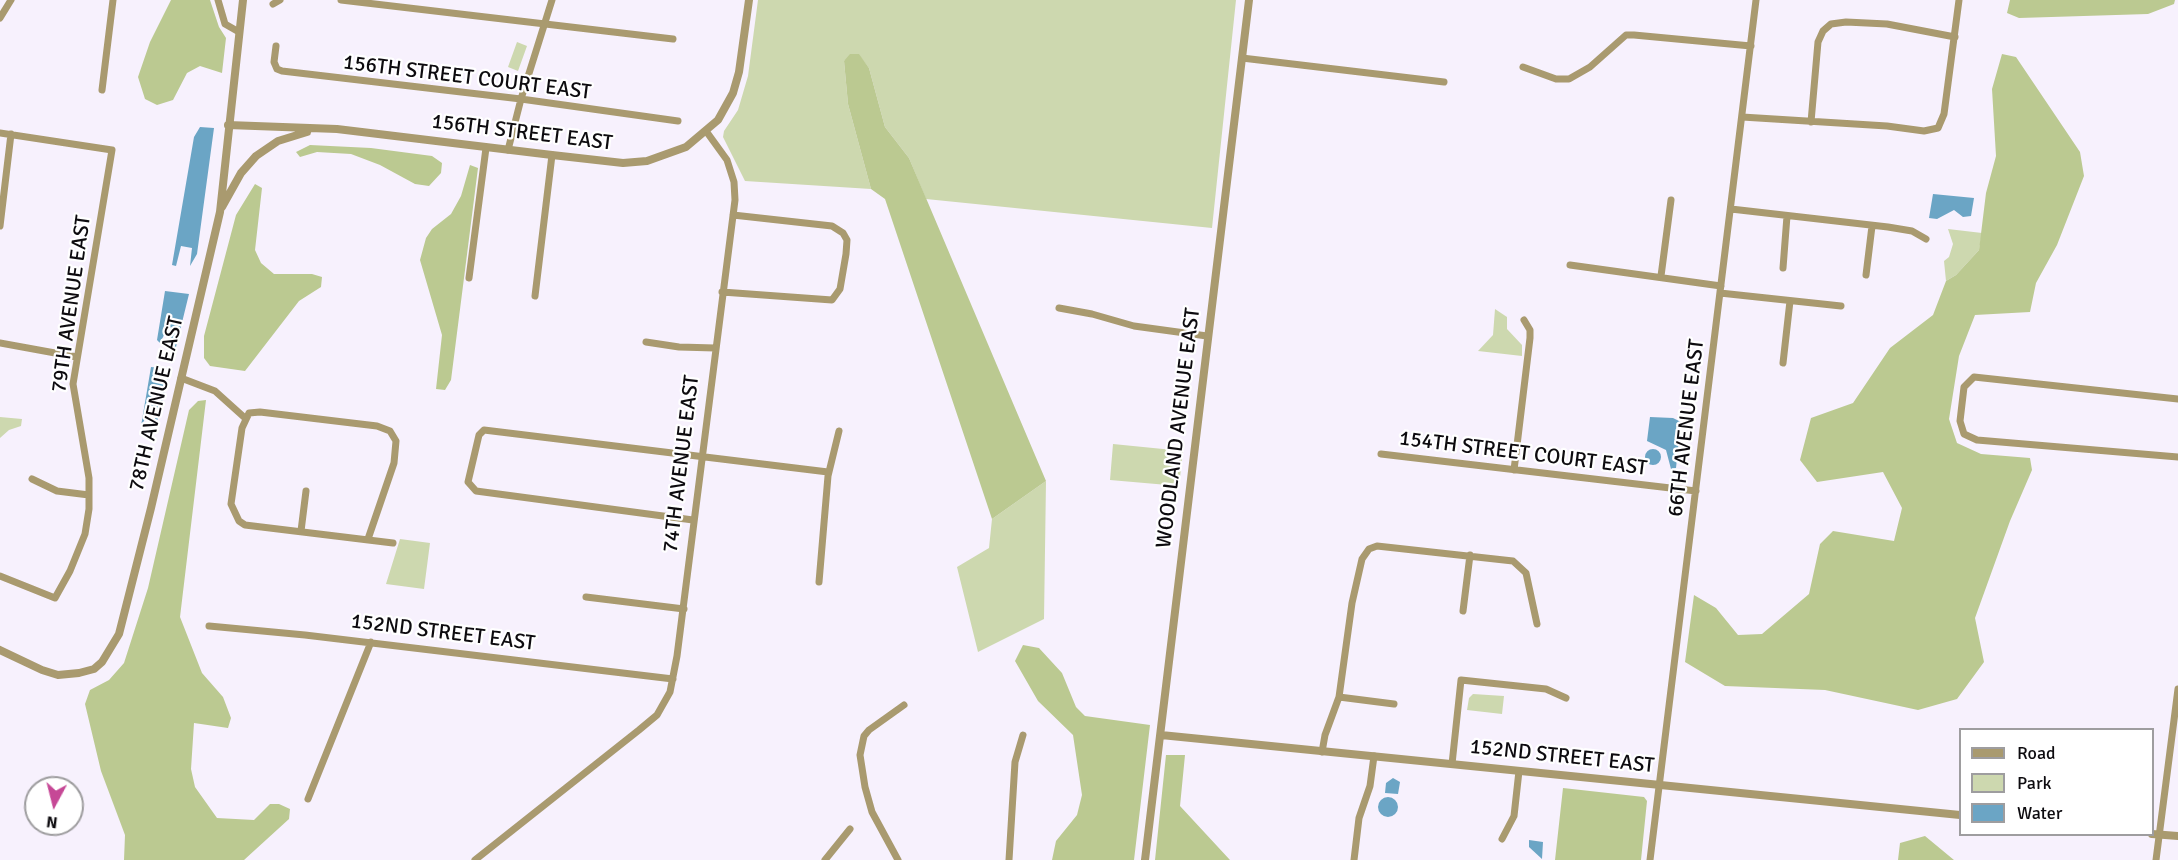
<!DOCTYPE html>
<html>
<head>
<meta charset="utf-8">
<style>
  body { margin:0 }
  #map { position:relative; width:2178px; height:860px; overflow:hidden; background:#f7f1fd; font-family:Signika,sans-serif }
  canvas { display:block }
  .legend { position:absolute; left:1959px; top:728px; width:195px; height:108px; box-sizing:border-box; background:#fff; border:2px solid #9e9d9f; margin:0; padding:8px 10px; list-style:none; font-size:18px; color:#0d0b0f }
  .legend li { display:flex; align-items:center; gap:12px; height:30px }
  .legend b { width:30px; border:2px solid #9e9d9f }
  .north { position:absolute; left:24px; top:776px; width:60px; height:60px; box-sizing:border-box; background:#fff; border:2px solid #9e9d9f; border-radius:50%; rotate:187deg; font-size:16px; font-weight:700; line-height:24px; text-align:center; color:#0d0b0f }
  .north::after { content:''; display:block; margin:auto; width:21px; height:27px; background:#c64896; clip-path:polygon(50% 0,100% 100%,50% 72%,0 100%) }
</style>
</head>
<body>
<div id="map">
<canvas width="2178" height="860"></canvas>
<ul class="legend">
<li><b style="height:8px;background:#a99a6f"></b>Road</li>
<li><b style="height:16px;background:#cdd8af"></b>Park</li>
<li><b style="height:16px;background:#6ba5c5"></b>Water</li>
</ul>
<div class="north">N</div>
</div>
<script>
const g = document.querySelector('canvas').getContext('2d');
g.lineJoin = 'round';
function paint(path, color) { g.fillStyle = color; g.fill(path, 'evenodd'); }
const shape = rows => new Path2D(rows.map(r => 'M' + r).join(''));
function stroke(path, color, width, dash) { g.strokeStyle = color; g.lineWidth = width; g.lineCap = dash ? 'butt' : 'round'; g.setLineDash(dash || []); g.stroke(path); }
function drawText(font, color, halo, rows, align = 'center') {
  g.font = font + ' Signika,sans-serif'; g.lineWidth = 4.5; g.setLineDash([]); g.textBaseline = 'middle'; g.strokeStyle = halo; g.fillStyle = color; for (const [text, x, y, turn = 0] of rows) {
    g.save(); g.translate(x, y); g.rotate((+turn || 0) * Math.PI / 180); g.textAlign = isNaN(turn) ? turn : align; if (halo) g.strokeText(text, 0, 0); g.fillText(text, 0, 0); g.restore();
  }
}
const green = shape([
  [758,0,1236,0,1212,228,926,199,909,158,885,127,869,68,858,54,844,61,848,104,871,189,745,181,723,137,724,131,738,110,748,76],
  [517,42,527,46,518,71,508,67],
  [1948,229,1982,233,1979,250,1956,275,1946,281,1944,261,1949,257,1953,244],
  [1495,309,1507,317,1507,329,1522,345,1522,356,1478,351,1493,335],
  [0,417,22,419,21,426,9,430,0,438],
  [1113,444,1183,451,1179,486,1110,480],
  [1046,481,1044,619,978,652,957,567,989,548,992,519],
  [400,539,430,543,424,589,386,584],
  [1473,694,1504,696,1502,714,1467,710,1469,698]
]);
const forest = shape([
  [171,0,210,0,219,27,226,38,222,73,200,66,187,73,173,100,157,105,145,99,138,77,150,42],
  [2010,0,2175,0,2174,4,2148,14,2019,18,2007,13],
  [850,54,859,54,869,68,885,127,909,158,1046,481,992,519,885,199,871,189,848,104,844,61],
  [2002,54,2016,57,2080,152,2084,176,2057,245,2036,283,2030,312,1975,315,1959,356,1949,419,1957,443,1981,454,2030,458,2032,470,2010,521,1975,618,1984,662,1957,699,1918,710,1825,690,1725,686,1685,662,1694,595,1716,608,1738,635,1762,634,1809,594,1820,544,1833,531,1894,541,1902,508,1883,472,1817,482,1800,460,1811,418,1853,403,1890,348,1933,315,1946,281,1956,275,1979,250,1986,193,1996,156,1992,89],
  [310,145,371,148,432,156,442,163,441,173,429,186,415,184,380,165,351,154,317,152,300,157,296,152],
  [470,165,478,168,451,380,445,390,436,389,442,335,420,260,426,238,432,229,451,214,461,196],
  [255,184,262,188,255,250,261,263,274,274,312,274,322,277,321,287,299,301,245,371,210,366,204,358,204,336,236,215],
  [206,400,180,617,202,673,223,697,231,718,228,728,194,723,191,769,195,787,217,818,254,820,270,804,279,804,290,809,289,819,244,860,124,860,125,835,101,771,85,704,90,690,109,680,124,663,148,588,189,410,198,401],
  [1023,645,1039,648,1062,673,1076,707,1085,716,1150,725,1134,860,1052,860,1056,841,1077,815,1082,795,1073,735,1038,701,1015,661],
  [1166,755,1185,755,1180,806,1230,860,1155,860],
  [1563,788,1644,797,1647,801,1641,860,1555,860],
  [1925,836,1954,860,1898,860,1900,843]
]);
const water = shape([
  [200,127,214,128,197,254,190,266,192,248,181,246,176,266,172,265,194,137],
  [1933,194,1974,198,1971,216,1963,217,1954,210,1937,219,1929,218],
  [165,291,189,294,176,347,173,350,170,333,165,333,160,343,157,340],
  [151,367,170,369,156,426,154,411,150,410,141,426],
  [1650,417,1673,418,1681,422,1676,468,1671,469,1666,450,1647,441],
  '1645 457a8 8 0 1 1 16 0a8 8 0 1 1-16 0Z',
  [1393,778,1400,782,1398,794,1385,793,1386,783],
  '1378 807a10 10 0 1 1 20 0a10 10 0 1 1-20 0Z',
  [1529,840,1543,842,1542,859,1529,847]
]);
const minor = shape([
  [218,0,225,24,239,32],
  [341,0,673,39],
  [273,4,280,0],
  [0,18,11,0],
  [276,46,274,62,277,69,282,71,521,99,678,121],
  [1242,58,1444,82],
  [1523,67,1556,79,1569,79,1590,67,1626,35,1634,35,1751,46],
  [102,90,113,0],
  [1742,117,1887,126,1924,131,1938,128,1944,114,1959,0],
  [1811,122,1818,42,1823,31,1831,24,1846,22,1887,24,1955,37],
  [0,133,112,150,73,384,89,478,89,509,85,534,70,571,55,598,0,576],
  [508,150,521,99,552,0],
  [1731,209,1888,227,1912,231,1926,239],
  [0,226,11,134],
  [1570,265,1721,286],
  [1783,268,1787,216],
  [1866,275,1872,226],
  [1661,276,1671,200],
  [469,278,486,148],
  [722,292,832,300,840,289,846,254,847,240,843,233,832,226,733,215],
  [1720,293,1841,306],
  [535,296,552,155],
  [1059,308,1092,314,1134,326,1207,336],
  [646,342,679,347,715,348],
  [0,343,77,357],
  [1783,363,1790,301],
  [181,378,215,391,245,418],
  [2178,399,1974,377,1964,387,1960,421,1964,434,1977,440,2178,457],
  [1381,454,1696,491],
  [1514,470,1530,338,1530,330,1524,320],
  [32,479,57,491,89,495],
  [693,520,476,491,468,482,479,435,484,430,828,472],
  [301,531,306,491],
  [368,539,394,463,396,441,390,431,377,426,260,412,249,413,242,428,231,504,239,521,245,525,393,543],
  [819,582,828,476,839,431],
  [586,597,684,609],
  [1463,611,1470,555],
  [209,626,305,635,673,679],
  [1339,697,1394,704],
  [1322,752,1325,735,1339,697,1352,603,1362,559,1369,549,1377,546,1513,561,1526,573,1537,624],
  [1452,764,1461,680,1546,689,1566,698],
  [308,799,371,642],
  [1502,839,1514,816,1519,771],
  [475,860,639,730,657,715,670,692,677,656,735,200,734,182,727,160,706,131],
  [825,860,850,829],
  [898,860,872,812,865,787,860,755,864,736,869,730,904,705],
  [1009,860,1015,762,1023,735],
  [1354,860,1359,818,1370,786,1374,756],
  [1650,860,1756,0],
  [2156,860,2178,689]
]);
const tertiary = shape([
  [228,125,337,129,552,155,623,163,647,161,686,147,718,120,733,93,739,72,749,0],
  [222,207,241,173,256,156,278,141,307,132],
  [0,650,42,670,58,675,79,673,94,669,102,662,119,634,151,508,220,212,243,0],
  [1161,735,1960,815],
  [2152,834,2178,836],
  [1145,860,1249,0]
]);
const streetNames = [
  ["156TH STREET COURT EAST",467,78,7],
  ["156TH STREET EAST",522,133,7],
  ["79TH AVENUE EAST",72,304,-82],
  ["78TH AVENUE EAST",157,404,-77],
  ["WOODLAND AVENUE EAST",1179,428,-83],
  ["66TH AVENUE EAST",1687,428,-83],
  ["154TH STREET COURT EAST",1523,454,7],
  ["74TH AVENUE EAST",682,464,-83],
  ["152ND STREET EAST",443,633,7],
  ["152ND STREET EAST",1562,757,6]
];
paint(green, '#cdd8af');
paint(forest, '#bbc991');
paint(water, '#6ba5c5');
stroke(minor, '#a99a6f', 7);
stroke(tertiary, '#a99a6f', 8);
drawText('21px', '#0d0b0f', '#fff', streetNames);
</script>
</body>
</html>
